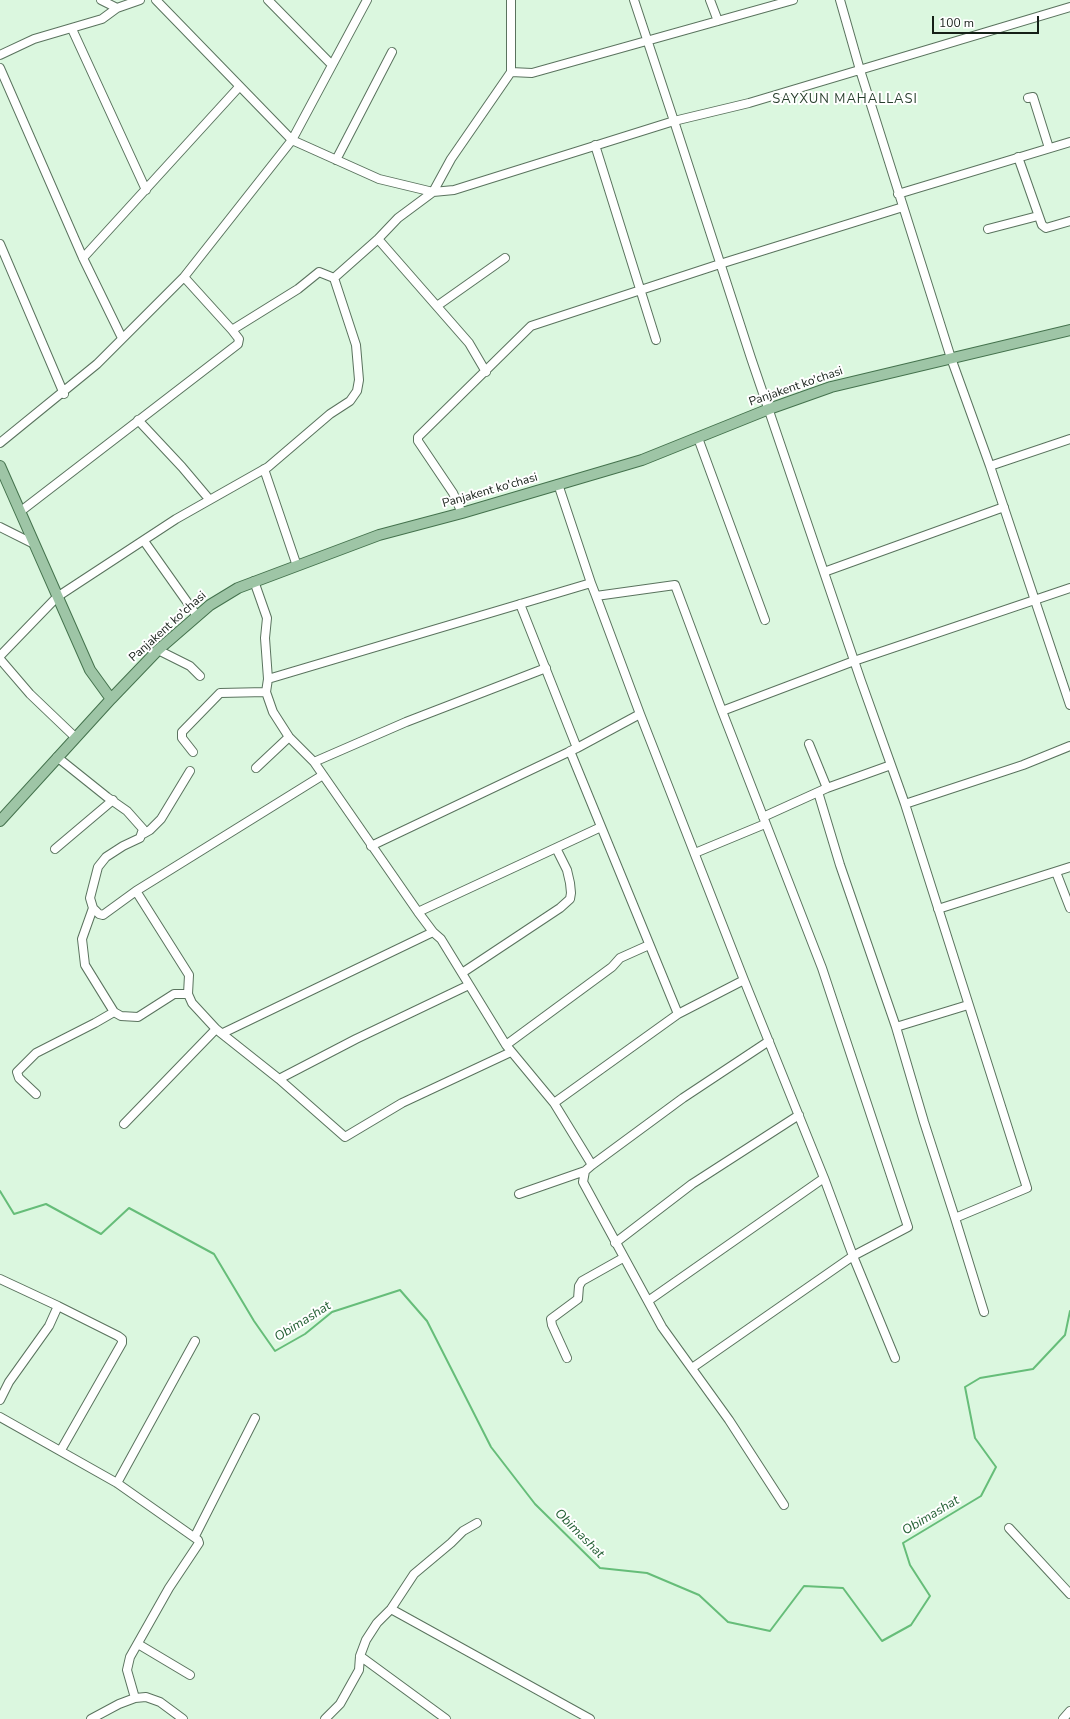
<!DOCTYPE html>
<html>
<head>
<meta charset="utf-8">
<style>
  body { margin:0 }
  #map { position:relative; width:1070px; height:1719px; overflow:hidden; background:#dbf7df; font-family:"Nunito Sans",sans-serif }
  canvas { display:block }
  .scale { position:absolute; left:932px; top:16px; width:107px; height:18px; box-sizing:border-box; border:2px solid #151f17; border-top:0; padding-left:5px; font-size:12px; line-height:14px; white-space:nowrap; color:#151f17; -webkit-text-stroke:3px #fff; paint-order:stroke }
</style>
</head>
<body>
<div id="map">
<canvas width="1070" height="1719"></canvas>
<div class="scale">100 m</div>
</div>
<script>
const g = document.querySelector('canvas').getContext('2d');
g.lineJoin = 'round';
const shape = rows => new Path2D(rows.map(r => 'M' + r).join(''));
function stroke(path, color, width, dash) { g.strokeStyle = color; g.lineWidth = width; g.lineCap = dash ? 'butt' : 'round'; g.setLineDash(dash || []); g.stroke(path); }
function drawText(font, color, halo, rows, align = 'center') {
  g.font = font + ' "Nunito Sans",sans-serif'; g.lineWidth = 4; g.setLineDash([]); g.textBaseline = 'middle'; g.strokeStyle = halo; g.fillStyle = color; for (const [text, x, y, turn = 0] of rows) {
    g.save(); g.translate(x, y); g.rotate((+turn || 0) * Math.PI / 180); g.textAlign = isNaN(turn) ? turn : align; if (halo) g.strokeText(text, 0, 0); g.fillText(text, 0, 0); g.restore();
  }
}
const stream = shape([
  [0,1191,14,1214,46,1204,101,1234,129,1208,214,1254,254,1321,275,1351,305,1334,332,1312,400,1290,427,1321,491,1447,535,1504,600,1568,647,1573,699,1595,728,1622,770,1631,804,1586,843,1588,882,1641,911,1625,930,1596,910,1565,903,1543,981,1496,996,1467,975,1438,965,1387,980,1378,1033,1369,1065,1335,1070,1311]
]);
const minor = shape([
  [101,0,117,8],
  [156,0,292,140,379,179,433,192,454,190,674,121,634,0],
  [268,0,332,65],
  [710,0,718,21],
  [840,0,860,70,951,358,990,466,1070,705],
  [1070,7,749,103,674,121,751,358,861,681,905,804,1023,765,1070,746],
  [72,29,146,190],
  [0,55,34,39,102,19,117,8,140,0],
  [0,68,83,258,122,338],
  [511,72,532,73,793,0],
  [1028,98,1033,97,1049,148],
  [595,145,656,340],
  [1018,157,1042,225,1046,228,1070,221],
  [336,160,392,52],
  [898,194,1070,142],
  [988,229,1038,216],
  [378,239,469,343,486,372],
  [0,244,64,394],
  [83,258,239,87],
  [184,277,232,330],
  [437,306,505,258],
  [138,420,182,467,209,499],
  [698,438,765,620],
  [0,443,97,364,184,277,292,140,367,0],
  [990,466,1070,439],
  [264,469,297,566],
  [558,484,591,583],
  [21,511,238,344,239,339,232,330,298,289,319,272,334,278],
  [462,513,453,493,418,441,418,437,531,326,720,264,903,207],
  [0,527,34,544],
  [144,541,197,616],
  [824,572,1004,507],
  [254,581,267,618,265,638,268,679,266,692,273,712,289,737,314,762,418,912,433,932,441,939,506,1045,554,1103,592,1165],
  [596,596,640,714,744,980,824,1178,648,1301],
  [520,604,577,748,570,751,678,1014],
  [158,650,190,666,200,676],
  [0,656,57,597,176,519,268,467,330,414,350,401,357,391,359,380,356,345,334,278,378,239,398,218,433,192,451,159,511,72,511,0],
  [0,659,30,694,75,737],
  [268,679,591,583,596,596,675,585,722,711,854,661,1070,588],
  [809,744,827,788],
  [193,752,182,738,182,732,220,693,266,692],
  [57,757,107,797,127,811,143,829,140,838,123,846,106,857,98,867,90,898,93,908,99,914,103,915,136,891],
  [314,762,406,722,546,668],
  [256,768,289,737],
  [323,775,136,891,189,975,188,994,192,1003,216,1029,279,1079,345,1137,402,1103,511,1052],
  [818,792,840,865,896,1027,924,1122,955,1218,1027,1188,905,804],
  [763,817,827,788,891,765],
  [143,834,150,830,161,819,190,771],
  [371,846,577,748,640,714],
  [55,849,113,800],
  [695,853,765,824],
  [1056,872,1070,908],
  [93,908,82,939,85,965,114,1012,121,1016,138,1017,174,994,188,994],
  [938,909,1070,867],
  [418,912,601,827],
  [462,973,560,908,570,899,571,893,570,883,567,870,556,848],
  [896,1027,968,1005],
  [223,1033,433,932],
  [769,1041,683,1098,592,1165,585,1171,583,1182,662,1327,729,1420,784,1505],
  [506,1045,612,967,620,958,649,945],
  [279,1079,356,1039,469,985],
  [36,1094,19,1078,17,1072,36,1053,95,1023,114,1012],
  [554,1103,678,1014,744,980],
  [124,1124,216,1029],
  [824,1178,853,1256,895,1358],
  [519,1194,585,1171],
  [955,1218,984,1312],
  [615,1243,692,1184,799,1115],
  [0,1279,58,1306,49,1326,9,1382,0,1400],
  [58,1306,118,1336,122,1339,122,1343,61,1450],
  [567,1358,552,1325,551,1319,578,1299,579,1286,582,1281,623,1258],
  [692,1368,853,1256,908,1227,822,968,722,711],
  [0,1417,117,1483,198,1540,199,1543,169,1588,130,1657,127,1670,135,1698],
  [117,1483,195,1341],
  [1009,1528,1070,1594],
  [195,1536,255,1418],
  [391,1609,590,1719],
  [138,1644,190,1675],
  [360,1656,446,1719],
  [91,1719,119,1704,135,1698,146,1697,160,1702,183,1719],
  [325,1719,340,1704,359,1670,360,1656,366,1640,377,1623,391,1609,414,1574,451,1543,463,1531,477,1523],
  [1063,1719,1070,1711]
]);
const major = shape([
  [0,466,90,670,111,699],
  [0,821,111,699,158,650,210,605,238,588,379,535,462,513,642,460,769,409,831,387,1070,330]
]);
const streetNames = [
  ["Panjakent ko'chasi",796,387,-19],
  ["Panjakent ko'chasi",490,491,-16],
  ["Panjakent ko'chasi",168,627,-42]
];
const neighbourhoodNames = [
  ["SAYXUN MAHALLASI",845,100]
];
const waterNames = [
  ["Obimashat",303,1322,-32],
  ["Obimashat",931,1516,-31],
  ["Obimashat",579,1534,45]
];
stroke(stream, '#66bd79', 2);
stroke(minor, '#5a735e', 10);
stroke(major, '#44724d', 12);
stroke(minor, '#fff', 8);
stroke(major, '#9ec5a6', 10);
drawText('12px', '#151f17', '#fff', streetNames);
g.letterSpacing = '1px';
drawText('13px', '#273e2c', '#fff', neighbourhoodNames);
g.letterSpacing = '0px';
drawText('italic 13px', '#246034', '#fff', waterNames);
</script>
</body>
</html>
